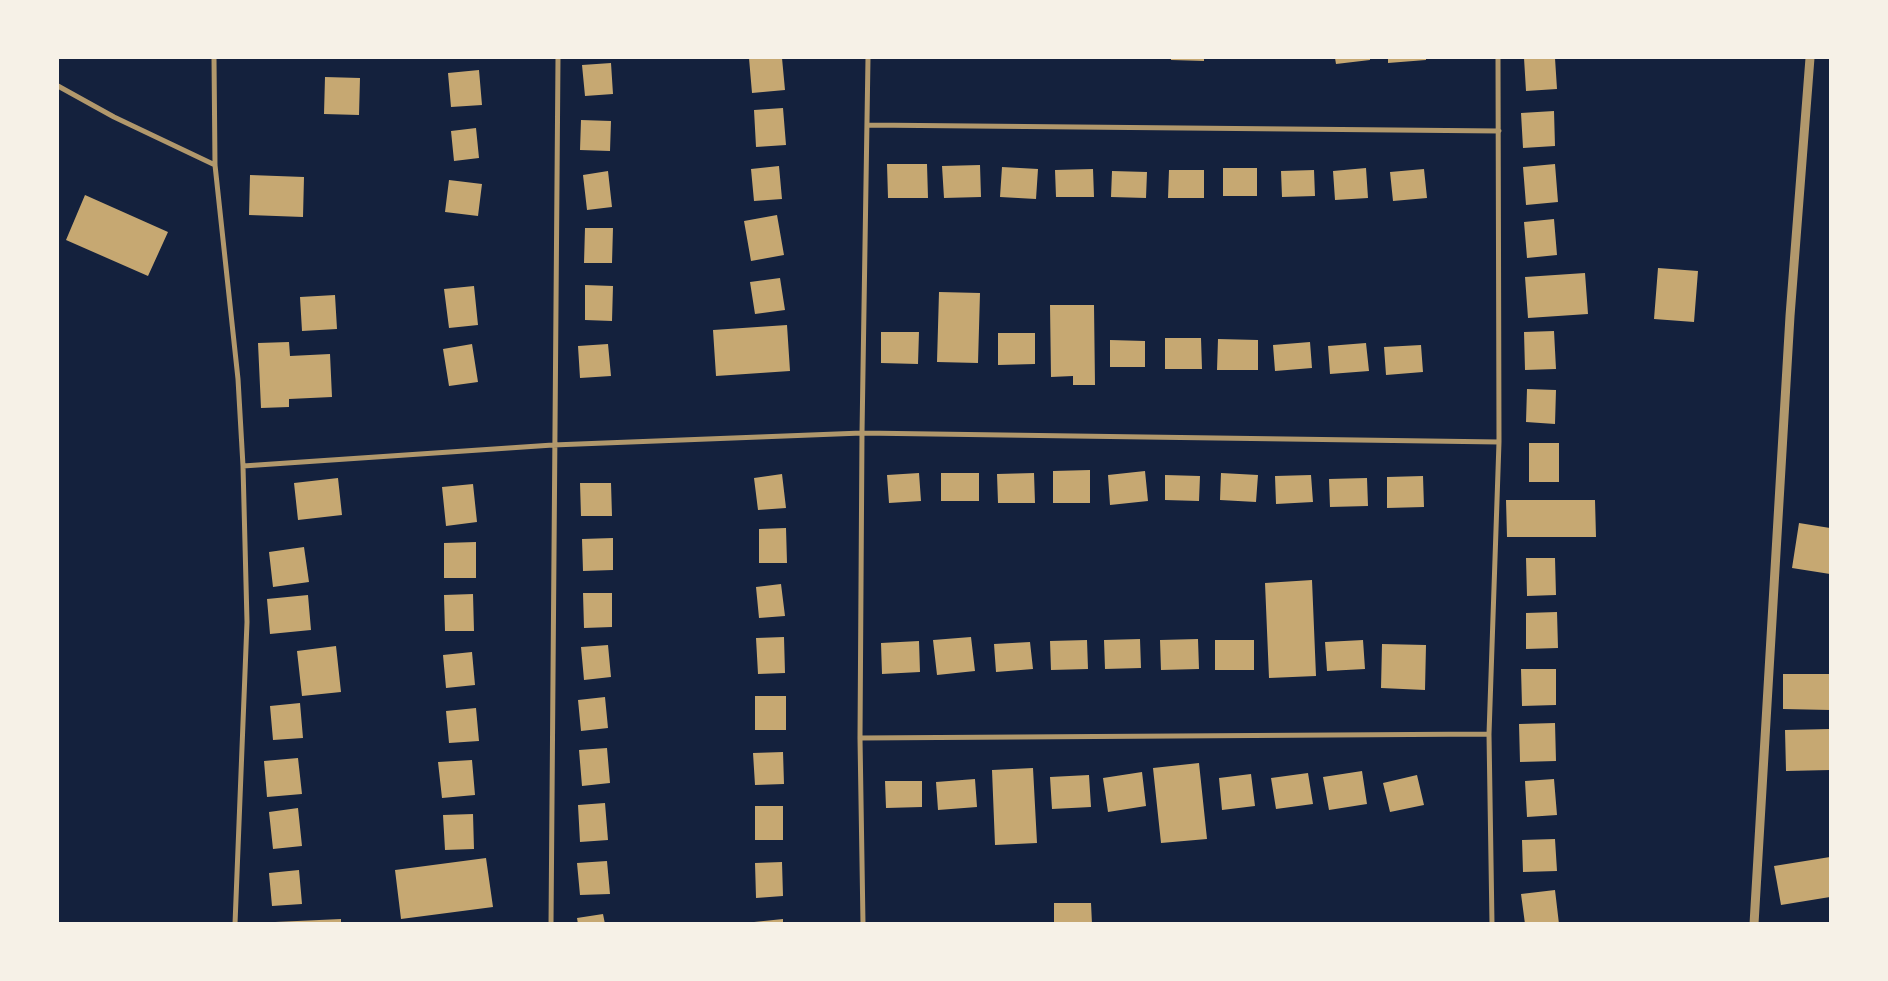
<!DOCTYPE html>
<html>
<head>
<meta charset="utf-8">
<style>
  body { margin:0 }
  #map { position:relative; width:1888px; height:981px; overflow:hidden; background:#14213d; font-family:Lato,sans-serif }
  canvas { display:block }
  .frame { position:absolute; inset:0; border:59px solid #f6f1e7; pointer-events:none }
</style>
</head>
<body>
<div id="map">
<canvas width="1888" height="981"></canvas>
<div class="frame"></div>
</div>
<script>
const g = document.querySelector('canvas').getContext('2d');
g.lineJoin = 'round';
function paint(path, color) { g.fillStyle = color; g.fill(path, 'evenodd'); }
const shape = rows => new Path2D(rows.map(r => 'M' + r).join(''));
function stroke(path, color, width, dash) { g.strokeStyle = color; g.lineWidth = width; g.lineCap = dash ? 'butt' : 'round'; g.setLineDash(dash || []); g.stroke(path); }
const building = shape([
  [749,58,782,58,785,90,752,93],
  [1171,58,1204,58,1204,61,1171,60],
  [1335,58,1370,58,1370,60,1336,64],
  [1388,58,1426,58,1426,60,1388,63],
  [1524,58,1555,58,1557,89,1526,91],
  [611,63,613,94,585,96,582,65],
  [479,70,482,105,451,107,448,73],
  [325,77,360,78,359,115,324,114],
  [783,108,786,145,756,147,754,110],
  [1554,111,1555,146,1523,148,1521,113],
  [581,120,611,121,610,151,580,150],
  [476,128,479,158,454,161,451,131],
  [887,164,927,164,928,198,888,198],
  [1555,164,1558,202,1526,205,1523,167],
  [980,165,981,197,944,198,942,166],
  [779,166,782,199,754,201,751,169],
  [1002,167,1038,169,1036,199,1000,197],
  [1223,168,1257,168,1257,196,1223,196],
  [1366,168,1368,198,1335,200,1333,171],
  [1093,169,1094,197,1056,197,1055,170],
  [1424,169,1427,198,1393,201,1390,172],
  [1169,170,1204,170,1204,198,1168,198],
  [1314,170,1315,196,1282,197,1281,171],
  [608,171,612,207,587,210,583,175],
  [1112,171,1147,172,1146,198,1111,197],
  [250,175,304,177,303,217,249,215],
  [449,180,482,184,478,216,445,212],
  [85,195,168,232,148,276,66,240],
  [777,215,784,255,751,261,744,221],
  [1554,219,1557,255,1527,258,1524,222],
  [585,228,613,228,612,263,584,263],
  [1658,268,1698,271,1694,322,1654,319],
  [1585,273,1588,314,1528,318,1525,277],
  [780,278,785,310,755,314,750,282],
  [585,285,613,286,612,321,585,320],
  [474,286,478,325,449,328,444,289],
  [939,292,980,293,978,363,937,362],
  [335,295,337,329,302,331,300,297],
  [1050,305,1094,305,1095,385,1073,385,1073,376,1051,377],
  [787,325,790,371,716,376,713,330],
  [1554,331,1556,369,1525,370,1524,332],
  [881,332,919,332,918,364,881,363],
  [998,333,1035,333,1035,364,998,365],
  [1165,338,1201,338,1202,369,1165,369],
  [1218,339,1258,340,1258,370,1217,370],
  [1110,340,1145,341,1145,367,1110,367],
  [289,342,290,356,330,354,332,397,289,399,289,407,261,408,258,343],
  [1310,342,1312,368,1275,371,1273,345],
  [1366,343,1369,371,1330,374,1328,346],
  [472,344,478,382,449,386,443,349],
  [608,344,611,376,580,378,578,346],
  [1421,345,1423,372,1386,375,1384,347],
  [1527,389,1556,390,1555,424,1526,422],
  [1529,443,1559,443,1559,482,1529,482],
  [1090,470,1090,503,1053,503,1053,471],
  [1145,471,1148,501,1110,505,1108,475],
  [919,473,921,501,889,503,887,475],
  [941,473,979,473,979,501,941,501],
  [1034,473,1035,503,998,503,997,474],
  [1221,473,1258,475,1256,502,1220,500],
  [782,474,786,508,758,510,754,478],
  [1165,475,1200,476,1199,501,1165,500],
  [1311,475,1313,502,1276,504,1275,476],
  [1423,476,1424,507,1387,508,1387,477],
  [338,478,342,515,298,520,294,483],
  [1367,478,1368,506,1330,507,1329,479],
  [580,483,611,483,612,516,581,516],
  [473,484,477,522,446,526,442,487],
  [1506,500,1595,500,1596,537,1507,537],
  [1799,523,1830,528,1830,574,1792,568],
  [786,528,787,563,759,563,759,529],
  [613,538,613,570,583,571,582,539],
  [476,542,476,578,444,578,444,543],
  [304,547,309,582,273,587,269,552],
  [1526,558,1555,558,1556,595,1527,596],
  [1312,580,1316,676,1269,678,1265,583],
  [781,584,785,616,759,618,756,587],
  [583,593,612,593,612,627,584,628],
  [473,594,474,631,445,631,444,595],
  [308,595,311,630,270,634,267,599],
  [1557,612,1558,648,1526,649,1526,613],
  [784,637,785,673,758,674,756,638],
  [971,637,975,671,937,675,933,640],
  [1140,639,1141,668,1105,669,1104,640],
  [1198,639,1199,669,1161,670,1160,640],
  [1087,640,1088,669,1051,670,1050,641],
  [1215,640,1254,640,1254,670,1215,670],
  [1363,640,1365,669,1327,671,1325,642],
  [919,641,920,672,882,674,881,643],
  [1030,642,1033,669,996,672,994,644],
  [1382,644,1426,645,1425,690,1381,688],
  [608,645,611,677,584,680,581,647],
  [336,646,341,692,302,696,297,651],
  [472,652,475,685,446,688,443,655],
  [1521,669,1556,669,1556,705,1522,706],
  [1783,674,1830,674,1830,710,1783,709],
  [755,696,786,696,786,730,755,730],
  [605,697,608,728,581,731,578,700],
  [300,703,303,738,273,740,270,706],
  [476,708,479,741,449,743,446,711],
  [1555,723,1556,761,1520,762,1519,724],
  [1830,729,1830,770,1786,771,1785,730],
  [607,748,610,783,582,786,579,750],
  [783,752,784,784,755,785,753,753],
  [298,758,302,794,267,797,264,761],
  [472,760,475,795,442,798,438,762],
  [1199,763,1207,839,1161,843,1153,768],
  [1033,768,1037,843,995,845,992,770],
  [1362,771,1367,804,1329,810,1323,777],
  [1142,772,1146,806,1108,812,1103,778],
  [1308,773,1313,804,1276,809,1271,778],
  [1251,774,1255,806,1222,810,1219,778],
  [1089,775,1091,807,1052,809,1050,777],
  [1417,775,1424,805,1390,812,1383,783],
  [975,779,977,807,938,810,936,782],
  [1554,779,1557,815,1527,817,1525,781],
  [885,781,922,781,922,807,886,808],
  [605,803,608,840,580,842,578,805],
  [755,806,783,806,783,840,755,840],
  [298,808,302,846,273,849,269,812],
  [473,814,474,849,445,850,443,815],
  [1555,839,1557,871,1523,872,1522,840],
  [1830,857,1830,897,1781,905,1774,866],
  [486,858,493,907,401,919,395,870],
  [607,861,610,894,580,895,577,863],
  [782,862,783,896,756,898,755,863],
  [299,870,302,904,272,906,269,873],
  [1555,890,1559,924,1525,924,1521,894],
  [1054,903,1091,903,1092,924,1054,924],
  [603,914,605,924,578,924,577,918],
  [341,919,341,924,275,924,275,922],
  [783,919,783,924,754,924,754,922]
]);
const minor = shape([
  [214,58,215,165,238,379,243,466,247,622,235,924],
  [58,86,114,117,215,165],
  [867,125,1499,131],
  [243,466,553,445,862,433,1499,442],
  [860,738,1489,734],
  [551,924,558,58],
  [863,924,860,738,862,433,868,58],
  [1492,924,1489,734,1499,442,1498,58]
]);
const tertiary = shape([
  [1754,924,1790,316,1810,58]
]);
paint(building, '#c6a872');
stroke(minor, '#b1986c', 5);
stroke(tertiary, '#b1986c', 9);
</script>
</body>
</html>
